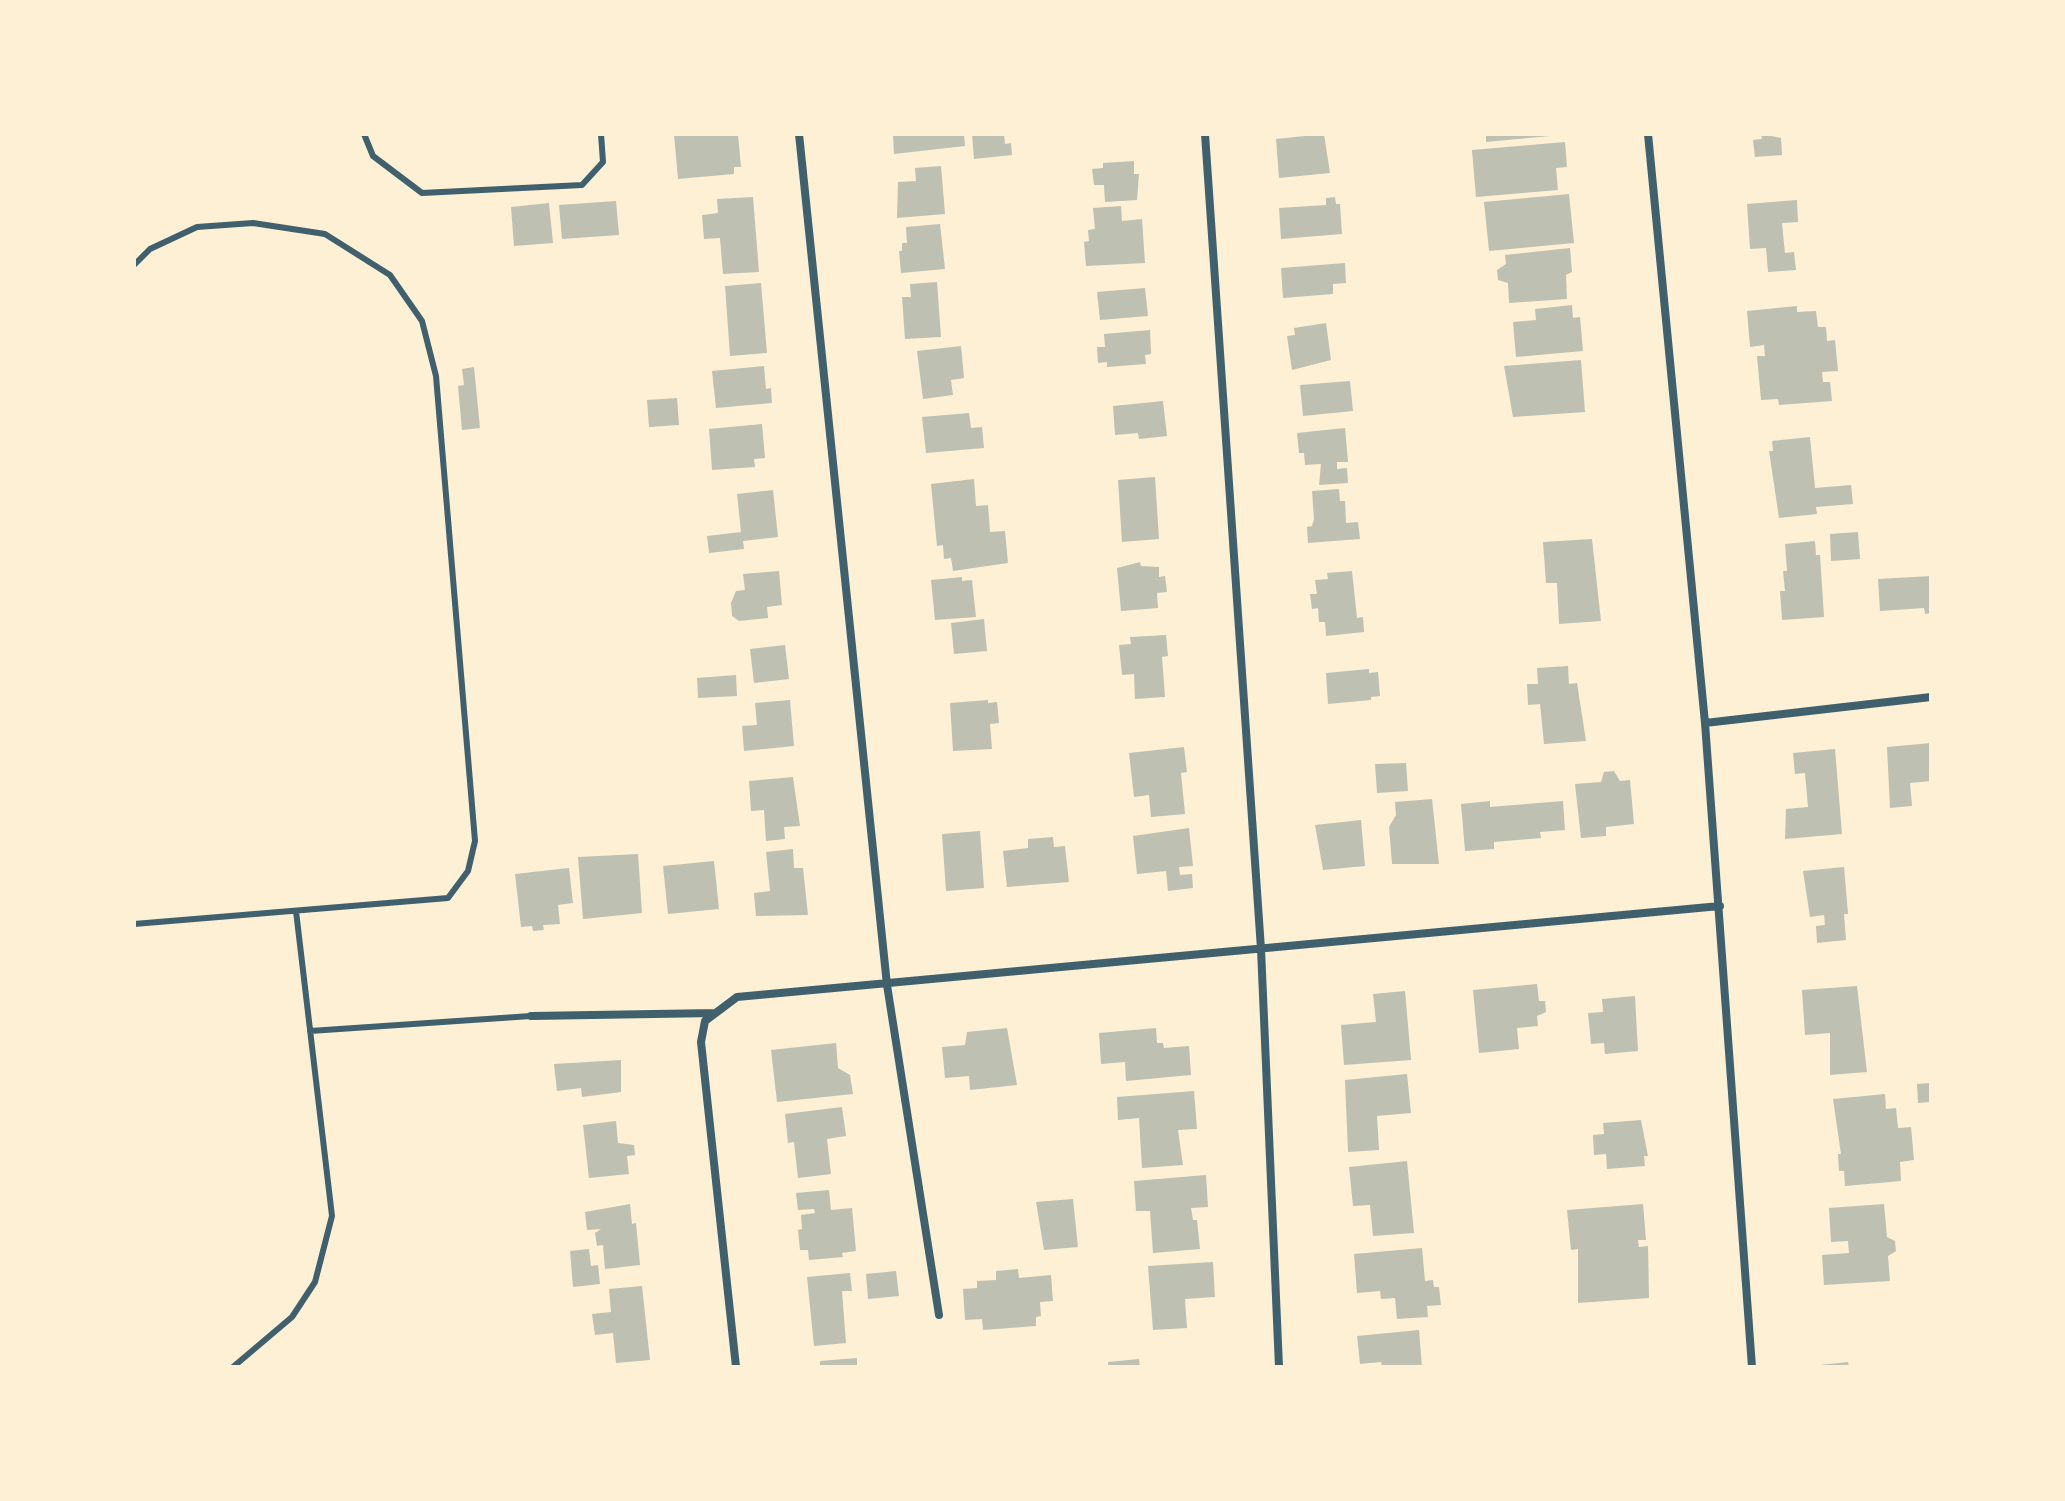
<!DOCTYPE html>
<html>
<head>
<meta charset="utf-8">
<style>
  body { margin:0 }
  #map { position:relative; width:2065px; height:1501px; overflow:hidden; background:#fdf0d5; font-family:"Roboto Serif",serif }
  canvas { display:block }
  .frame { position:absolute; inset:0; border:136px solid #fdf0d5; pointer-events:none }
</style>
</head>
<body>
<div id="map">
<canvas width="2065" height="1501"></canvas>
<div class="frame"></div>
</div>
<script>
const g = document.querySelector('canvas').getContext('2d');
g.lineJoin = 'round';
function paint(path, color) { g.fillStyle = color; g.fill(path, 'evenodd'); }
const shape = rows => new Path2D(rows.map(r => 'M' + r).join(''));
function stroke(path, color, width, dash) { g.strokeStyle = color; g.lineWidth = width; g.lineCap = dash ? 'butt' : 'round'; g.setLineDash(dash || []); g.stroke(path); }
const building = shape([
  [674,134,738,134,741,167,734,167,734,174,678,179],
  [893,134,964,134,965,146,894,154],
  [972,134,1004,134,1005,144,1011,143,1012,155,974,159],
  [1324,134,1330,173,1279,178,1276,139],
  [1486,134,1550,134,1550,136,1486,142],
  [1761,134,1781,138,1782,155,1755,157,1753,140,1762,139],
  [1565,142,1567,167,1556,168,1558,190,1476,197,1472,150],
  [1134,161,1134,174,1139,174,1137,200,1105,202,1104,185,1094,185,1092,169,1103,168,1103,163],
  [941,166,945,214,897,218,898,182,916,181,915,168],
  [1569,194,1574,243,1489,251,1484,202],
  [753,197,759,272,723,274,720,238,704,239,702,215,718,213,717,199],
  [1335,197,1336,204,1340,204,1342,234,1281,239,1279,208,1326,205,1326,198],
  [1797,200,1798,222,1782,223,1785,253,1794,252,1796,270,1768,272,1766,248,1750,249,1747,204],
  [616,201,619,235,562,239,559,205],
  [549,203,553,243,514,246,511,207],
  [1121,206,1122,221,1142,219,1145,263,1086,266,1084,242,1089,241,1088,230,1095,229,1093,208],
  [940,224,945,269,901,273,899,251,902,251,902,243,907,243,906,227],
  [1570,248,1572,272,1566,275,1567,299,1509,303,1508,283,1498,280,1497,270,1506,264,1505,255],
  [1345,263,1346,283,1333,284,1333,294,1283,298,1281,268],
  [937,282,941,337,905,339,902,297,911,297,910,284],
  [761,283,767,353,730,356,725,286],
  [1145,288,1148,316,1100,320,1097,292],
  [1572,305,1573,318,1580,317,1583,351,1516,357,1513,322,1536,320,1535,309],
  [1797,306,1797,312,1816,311,1818,327,1826,327,1827,341,1835,340,1838,371,1822,372,1823,382,1830,382,1832,401,1779,405,1778,399,1761,400,1757,356,1765,356,1764,345,1750,347,1747,311],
  [1326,323,1331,360,1292,370,1287,336,1295,335,1294,328],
  [1150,330,1151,354,1145,355,1146,364,1107,367,1107,362,1098,363,1097,347,1105,347,1104,334],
  [961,346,964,378,951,380,953,395,923,399,917,351],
  [1581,360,1585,412,1513,417,1504,366],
  [764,366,766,389,771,388,772,403,716,408,712,371],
  [474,367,480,428,462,430,458,386,464,385,462,369],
  [1350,381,1353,411,1303,416,1300,385],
  [677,398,679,425,649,427,647,400],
  [1163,401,1167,436,1139,439,1138,433,1115,435,1113,406],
  [969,413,971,428,982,427,984,448,926,453,922,417],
  [762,424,765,458,754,459,755,467,712,470,709,429],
  [1345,428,1348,462,1337,462,1337,469,1347,468,1348,483,1319,485,1321,464,1305,465,1304,453,1299,453,1297,433],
  [1810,437,1815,488,1851,485,1853,504,1816,507,1817,514,1779,518,1769,451,1773,451,1772,441],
  [1155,477,1159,539,1122,542,1118,480],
  [974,479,976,506,988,505,990,532,1005,531,1008,563,953,571,951,558,944,559,943,545,937,546,931,484],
  [1339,489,1340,501,1345,501,1346,523,1358,522,1360,539,1308,543,1307,527,1312,526,1314,519,1312,491],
  [773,490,778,537,743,541,744,549,709,553,707,536,741,532,737,494],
  [1858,532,1860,559,1831,561,1830,534],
  [1592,539,1601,621,1559,624,1557,583,1546,583,1543,542],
  [1815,541,1816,555,1820,555,1824,617,1782,620,1780,591,1785,591,1783,571,1787,571,1785,544],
  [1140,562,1141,566,1159,567,1159,577,1165,576,1167,592,1157,593,1158,608,1121,611,1117,568],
  [779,571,782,605,767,607,768,618,739,621,732,616,731,603,736,591,745,590,743,574],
  [1352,571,1357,618,1363,617,1364,632,1326,636,1325,622,1319,622,1318,608,1312,609,1310,594,1317,594,1315,580,1328,579,1327,573],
  [1931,576,1931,613,1925,614,1924,608,1880,611,1878,579],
  [962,577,962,581,972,580,976,617,935,620,931,580],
  [984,619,987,651,954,654,951,623],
  [1166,635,1168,656,1162,657,1165,697,1135,699,1134,674,1122,675,1119,645,1131,644,1130,637],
  [785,645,789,679,754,683,750,649],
  [1568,666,1569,684,1577,683,1586,741,1544,744,1540,704,1528,705,1527,684,1538,684,1537,668],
  [1369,669,1369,673,1378,672,1380,696,1371,697,1371,700,1328,704,1326,673],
  [736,675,737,696,698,698,697,678],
  [790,700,794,746,744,751,742,726,757,725,755,703],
  [988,700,988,703,997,702,999,723,990,724,992,749,953,751,950,703],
  [1931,743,1931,781,1910,783,1912,806,1890,808,1887,747],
  [1184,747,1187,772,1181,773,1185,814,1151,817,1149,795,1134,797,1129,753],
  [1835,749,1842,834,1785,839,1786,809,1808,807,1805,773,1795,774,1793,753],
  [1406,763,1408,791,1377,793,1375,764],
  [1614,771,1620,781,1630,780,1634,824,1606,827,1606,836,1581,838,1575,784,1601,782,1604,772],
  [793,777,800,826,784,827,785,839,766,841,764,810,751,811,749,781],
  [1432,799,1439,864,1392,864,1389,827,1396,815,1395,802],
  [1490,801,1490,807,1563,801,1565,830,1540,832,1541,838,1494,842,1494,849,1465,851,1461,804],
  [1361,820,1365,866,1323,870,1315,825],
  [1189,828,1193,866,1179,867,1180,875,1192,874,1193,888,1168,891,1166,871,1137,874,1133,836],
  [980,831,984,888,946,891,942,834],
  [1053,837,1054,847,1065,846,1069,882,1007,887,1003,851,1028,848,1028,839],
  [793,849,794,868,803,868,808,915,756,916,754,893,770,891,766,852],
  [638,854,642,913,583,919,578,857],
  [714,861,719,909,668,914,663,866],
  [1844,867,1848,914,1844,914,1846,940,1817,943,1816,926,1825,925,1824,915,1810,917,1803,871],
  [569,868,573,903,558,905,560,924,543,925,544,930,533,931,532,926,521,927,515,874],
  [1537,984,1539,1001,1545,1001,1546,1012,1537,1016,1538,1026,1517,1028,1519,1049,1479,1053,1473,990],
  [1857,986,1867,1072,1830,1075,1830,1033,1805,1035,1802,990],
  [1405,991,1411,1060,1344,1065,1341,1025,1376,1022,1373,994],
  [1635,996,1638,1051,1605,1054,1604,1043,1591,1044,1588,1013,1603,1012,1602,999],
  [1007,1028,1017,1085,970,1090,969,1076,945,1078,942,1047,965,1045,967,1032],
  [1156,1028,1157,1043,1163,1043,1164,1048,1189,1046,1191,1075,1126,1081,1125,1062,1101,1064,1099,1033],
  [836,1043,838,1068,850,1075,853,1094,777,1102,771,1050],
  [621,1060,621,1092,582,1097,581,1088,557,1091,554,1064],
  [1407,1074,1411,1113,1377,1116,1379,1150,1348,1152,1345,1080],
  [1931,1083,1931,1102,1918,1103,1917,1084],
  [1194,1091,1197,1129,1178,1130,1183,1165,1142,1168,1139,1118,1118,1120,1117,1097],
  [1885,1094,1886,1109,1896,1108,1898,1128,1911,1127,1914,1160,1900,1162,1901,1181,1845,1186,1844,1171,1839,1171,1838,1154,1841,1154,1833,1099],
  [842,1107,846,1136,827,1139,831,1174,798,1178,794,1142,788,1143,785,1114],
  [1641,1120,1648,1156,1644,1156,1645,1166,1607,1169,1606,1154,1594,1155,1593,1135,1604,1134,1603,1123],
  [616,1121,618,1143,634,1145,635,1155,627,1156,629,1174,589,1178,583,1125],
  [1407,1161,1414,1233,1373,1236,1370,1205,1353,1206,1349,1167],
  [1206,1175,1208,1207,1191,1208,1193,1220,1197,1220,1200,1249,1153,1253,1150,1211,1136,1211,1134,1181],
  [829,1190,831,1210,852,1208,856,1251,842,1253,843,1257,809,1260,808,1250,800,1250,798,1230,802,1229,801,1215,815,1213,814,1209,798,1210,796,1193],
  [1073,1199,1078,1247,1044,1250,1036,1202],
  [630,1204,632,1224,636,1223,640,1265,605,1269,603,1245,597,1246,595,1233,601,1229,587,1230,585,1212],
  [1643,1204,1646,1240,1638,1240,1639,1247,1648,1246,1649,1298,1578,1303,1578,1249,1571,1250,1567,1210],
  [1884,1204,1887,1237,1895,1241,1896,1251,1888,1256,1890,1281,1824,1285,1822,1255,1849,1253,1848,1241,1831,1242,1829,1208],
  [1422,1248,1425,1281,1433,1280,1434,1287,1439,1287,1441,1305,1427,1306,1428,1317,1397,1319,1395,1298,1381,1299,1380,1291,1357,1293,1354,1254],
  [589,1249,591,1266,598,1265,600,1284,573,1287,570,1251],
  [1213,1262,1215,1297,1185,1299,1187,1328,1153,1330,1148,1266],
  [1018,1269,1019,1278,1051,1275,1053,1301,1040,1302,1041,1316,1036,1317,1036,1326,983,1330,982,1319,965,1320,963,1289,977,1288,977,1281,996,1280,996,1271],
  [896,1271,899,1296,868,1299,866,1274],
  [850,1273,852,1291,842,1291,846,1343,814,1346,807,1277],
  [642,1286,650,1360,616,1363,613,1333,595,1335,592,1314,611,1312,609,1289],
  [1419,1330,1422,1367,1382,1367,1381,1362,1360,1364,1357,1336],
  [857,1358,857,1367,820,1367,820,1361],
  [1139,1359,1140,1367,1108,1367,1108,1362],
  [1848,1362,1849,1367,1821,1367,1820,1365]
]);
const service = shape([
  [364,134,373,156,422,193,582,185,603,162,601,134],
  [134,265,150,249,197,227,253,223,325,234,390,275,422,321,436,376,475,841,468,871,448,898,134,924],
  [310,1031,531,1016],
  [233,1367,292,1317,315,1282,332,1216,296,911]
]);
const minor = shape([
  [799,134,887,985,939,1315],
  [1205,134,1261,949,1279,1367],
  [1648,134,1705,723,1752,1367],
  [1705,723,1931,697],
  [531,1016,715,1013],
  [736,1367,701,1042,705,1021,737,997,1720,906]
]);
paint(building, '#bec0b2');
stroke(service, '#3f606c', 6);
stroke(minor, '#3f606c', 8);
</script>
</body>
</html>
